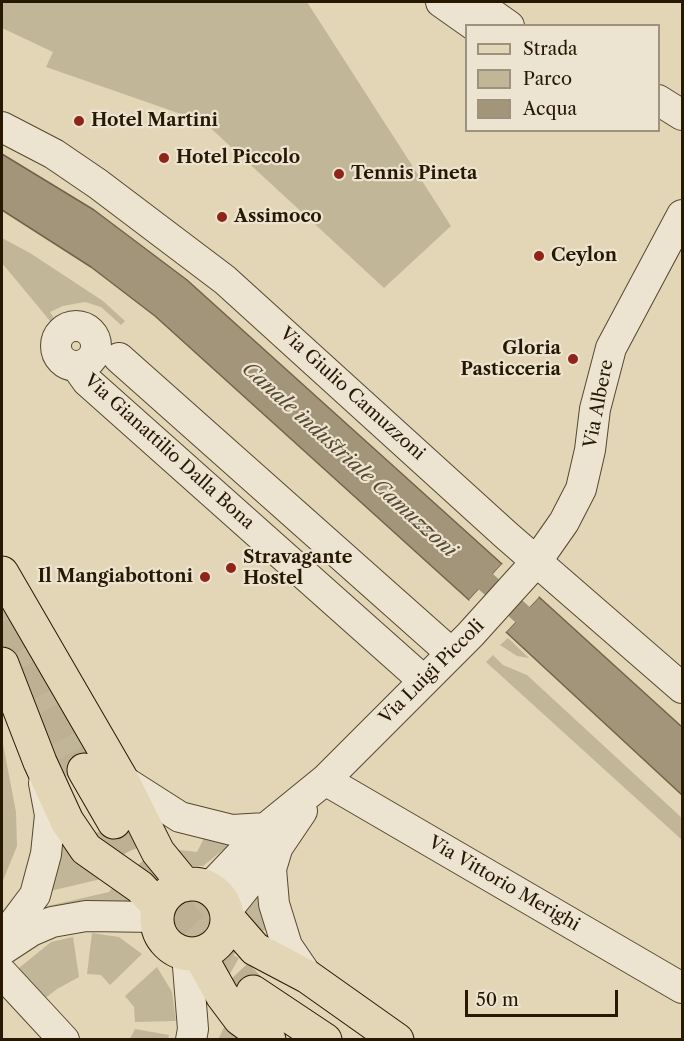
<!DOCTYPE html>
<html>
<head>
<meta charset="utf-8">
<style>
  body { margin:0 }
  #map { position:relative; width:684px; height:1041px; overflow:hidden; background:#e2d6b7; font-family:"Libre Caslon Text",serif }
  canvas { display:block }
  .frame { position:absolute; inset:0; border:3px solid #271802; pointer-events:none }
  .legend { position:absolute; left:465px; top:24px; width:195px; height:108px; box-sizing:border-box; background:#ece4d0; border:2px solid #9d927e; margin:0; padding:8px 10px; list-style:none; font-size:18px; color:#271802 }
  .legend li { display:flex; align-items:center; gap:12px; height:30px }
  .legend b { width:30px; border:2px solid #9d927e }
  .scale { position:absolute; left:465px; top:990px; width:153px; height:27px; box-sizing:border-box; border:3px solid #271802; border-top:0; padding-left:8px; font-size:18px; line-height:21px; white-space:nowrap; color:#271802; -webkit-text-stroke:4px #ece4d0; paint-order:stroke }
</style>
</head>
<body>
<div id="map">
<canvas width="684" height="1041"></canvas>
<div class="frame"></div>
<ul class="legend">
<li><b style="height:8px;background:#e2d6b7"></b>Strada</li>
<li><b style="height:16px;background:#c2b698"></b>Parco</li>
<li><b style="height:16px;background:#a29579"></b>Acqua</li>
</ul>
<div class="scale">50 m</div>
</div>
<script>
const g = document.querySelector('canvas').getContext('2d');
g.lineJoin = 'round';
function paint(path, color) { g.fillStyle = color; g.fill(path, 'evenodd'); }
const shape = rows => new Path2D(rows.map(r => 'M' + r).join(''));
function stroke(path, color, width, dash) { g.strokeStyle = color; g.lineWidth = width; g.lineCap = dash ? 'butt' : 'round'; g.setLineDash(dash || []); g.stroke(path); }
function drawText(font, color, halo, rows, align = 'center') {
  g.font = font + ' "Libre Caslon Text",serif'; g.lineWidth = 4.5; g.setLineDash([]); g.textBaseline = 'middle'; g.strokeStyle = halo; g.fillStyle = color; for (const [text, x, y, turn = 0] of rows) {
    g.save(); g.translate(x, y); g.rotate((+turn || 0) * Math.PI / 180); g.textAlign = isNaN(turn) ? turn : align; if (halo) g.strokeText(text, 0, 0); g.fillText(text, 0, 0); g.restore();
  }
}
const green = shape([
  [2,2,307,2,451,226,384,288,204,122,46,67,53,52,2,28],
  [2,238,30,253,103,301,125,321,121,325,101,307,85,302,63,306,50,312,58,324,55,327,2,263],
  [2,602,96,761,54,782,2,650],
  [508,638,529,658,517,656,500,645],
  [493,655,503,665,527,675,682,818,682,840,486,662],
  [2,739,16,812,17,846,2,883],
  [128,817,143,847,123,852,115,861,86,838],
  [53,825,67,850,101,879,46,892],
  [205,836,239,837,203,866,190,866,170,849,197,852],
  [262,874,269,929,258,932,254,937,240,902],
  [115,884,129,897,129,901,33,916,35,902,48,906,109,892],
  '171 920a22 22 0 1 1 44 0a22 22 0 1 1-44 0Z',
  [92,933,119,937,142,954,110,985,101,975,87,974],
  [73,937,79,977,57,989,43,1000,14,972,51,942],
  [226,951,239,958,227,979,216,961],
  [157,967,172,992,176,1021,135,1022,134,1007,125,996],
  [225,1025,246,1040,218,1040],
  [135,1029,169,1035,168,1039,130,1039]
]);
const water = shape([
  [2,154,94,210,187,280,502,564,469,600,155,316,91,267,2,210,2,154],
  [539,597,682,727,682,795,506,632,539,597]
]);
const pier = shape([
  [502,564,504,566,472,602,469,600],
  [537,595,539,597,506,632,503,630]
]);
const canal = shape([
  [465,563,543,633]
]);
const majorTunnel = shape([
  [2,623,84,770],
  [114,822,132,854,184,919,253,992]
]);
const minor = shape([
  [441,2,475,26],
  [475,2,509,26],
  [658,100,682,115],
  [2,127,54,154,98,184,225,280,506,535,682,688],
  '56 346a20 20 0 1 1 40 0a20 20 0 1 1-40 0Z',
  [119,358,451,653],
  [77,367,87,381,424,681],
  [122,780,180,817,232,830,266,828],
  [325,780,682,988],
  [277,849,271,869,274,904,287,946,308,977],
  [209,888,266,828,325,780,470,635,536,562,564,522,581,489,590,450,595,409,611,348,682,215],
  [227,910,277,848,302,811],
  [2,939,35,895,46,854,50,815,44,783],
  [2,950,31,931,52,922,86,916,157,917],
  [187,954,193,1029,191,1040],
  [2,973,64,1040]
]);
const major = shape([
  [2,573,122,780,158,852,185,885],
  [2,664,40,762,67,821,86,849,140,887,159,907],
  [84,770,114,822],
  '157 919a35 35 0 1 1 70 0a35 35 0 1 1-70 0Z',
  [228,918,255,949,308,977,397,1040],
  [199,954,222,995,240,1019,269,1040],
  [253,992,325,1040]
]);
const markers = [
  [79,121,6,"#8f2418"],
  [164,158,6,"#8f2418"],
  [339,174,6,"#8f2418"],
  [222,217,6,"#8f2418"],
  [539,256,6,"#8f2418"],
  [573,359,6,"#8f2418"],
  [231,568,6,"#8f2418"],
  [205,577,6,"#8f2418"]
];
const poiNames = [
  ["Hotel Martini",91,121],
  ["Hotel Piccolo",176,158],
  ["Tennis Pineta",351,174],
  ["Assimoco",234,217],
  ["Ceylon",551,256],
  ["Gloria",561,349,"right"],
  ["Pasticceria",561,370,"right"],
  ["Stravagante",243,558],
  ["Hostel",243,579],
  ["Il Mangiabottoni",193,577,"right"]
];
const streetNames = [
  ["Via Giulio Camuzzoni",352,394,42],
  ["Via Albere",599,404,-79],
  ["Via Gianattilio Dalla Bona",169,452,42],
  ["Via Luigi Piccoli",432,672,-45],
  ["Via Vittorio Merighi",504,884,30]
];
const waterNames = [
  ["Canale industriale Camuzzoni",349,460,42]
];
paint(green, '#c2b698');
paint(water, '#a29579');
stroke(water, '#716349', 1.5);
paint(pier, '#e2d6b7');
stroke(canal, '#a29579', 21);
stroke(majorTunnel, '#bdb093', 33, [33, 16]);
stroke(minor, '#56482f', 32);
stroke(major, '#271802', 35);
stroke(minor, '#ece4d0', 30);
stroke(major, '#e2d6b7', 33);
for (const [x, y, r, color] of markers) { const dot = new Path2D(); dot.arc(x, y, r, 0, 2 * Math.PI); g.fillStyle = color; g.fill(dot); stroke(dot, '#ece4d0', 2); }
drawText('bold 18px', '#271802', '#ece4d0', poiNames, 'left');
drawText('18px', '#271802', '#ece4d0', streetNames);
drawText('italic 20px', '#584a32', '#ece4d0', waterNames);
</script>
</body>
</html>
